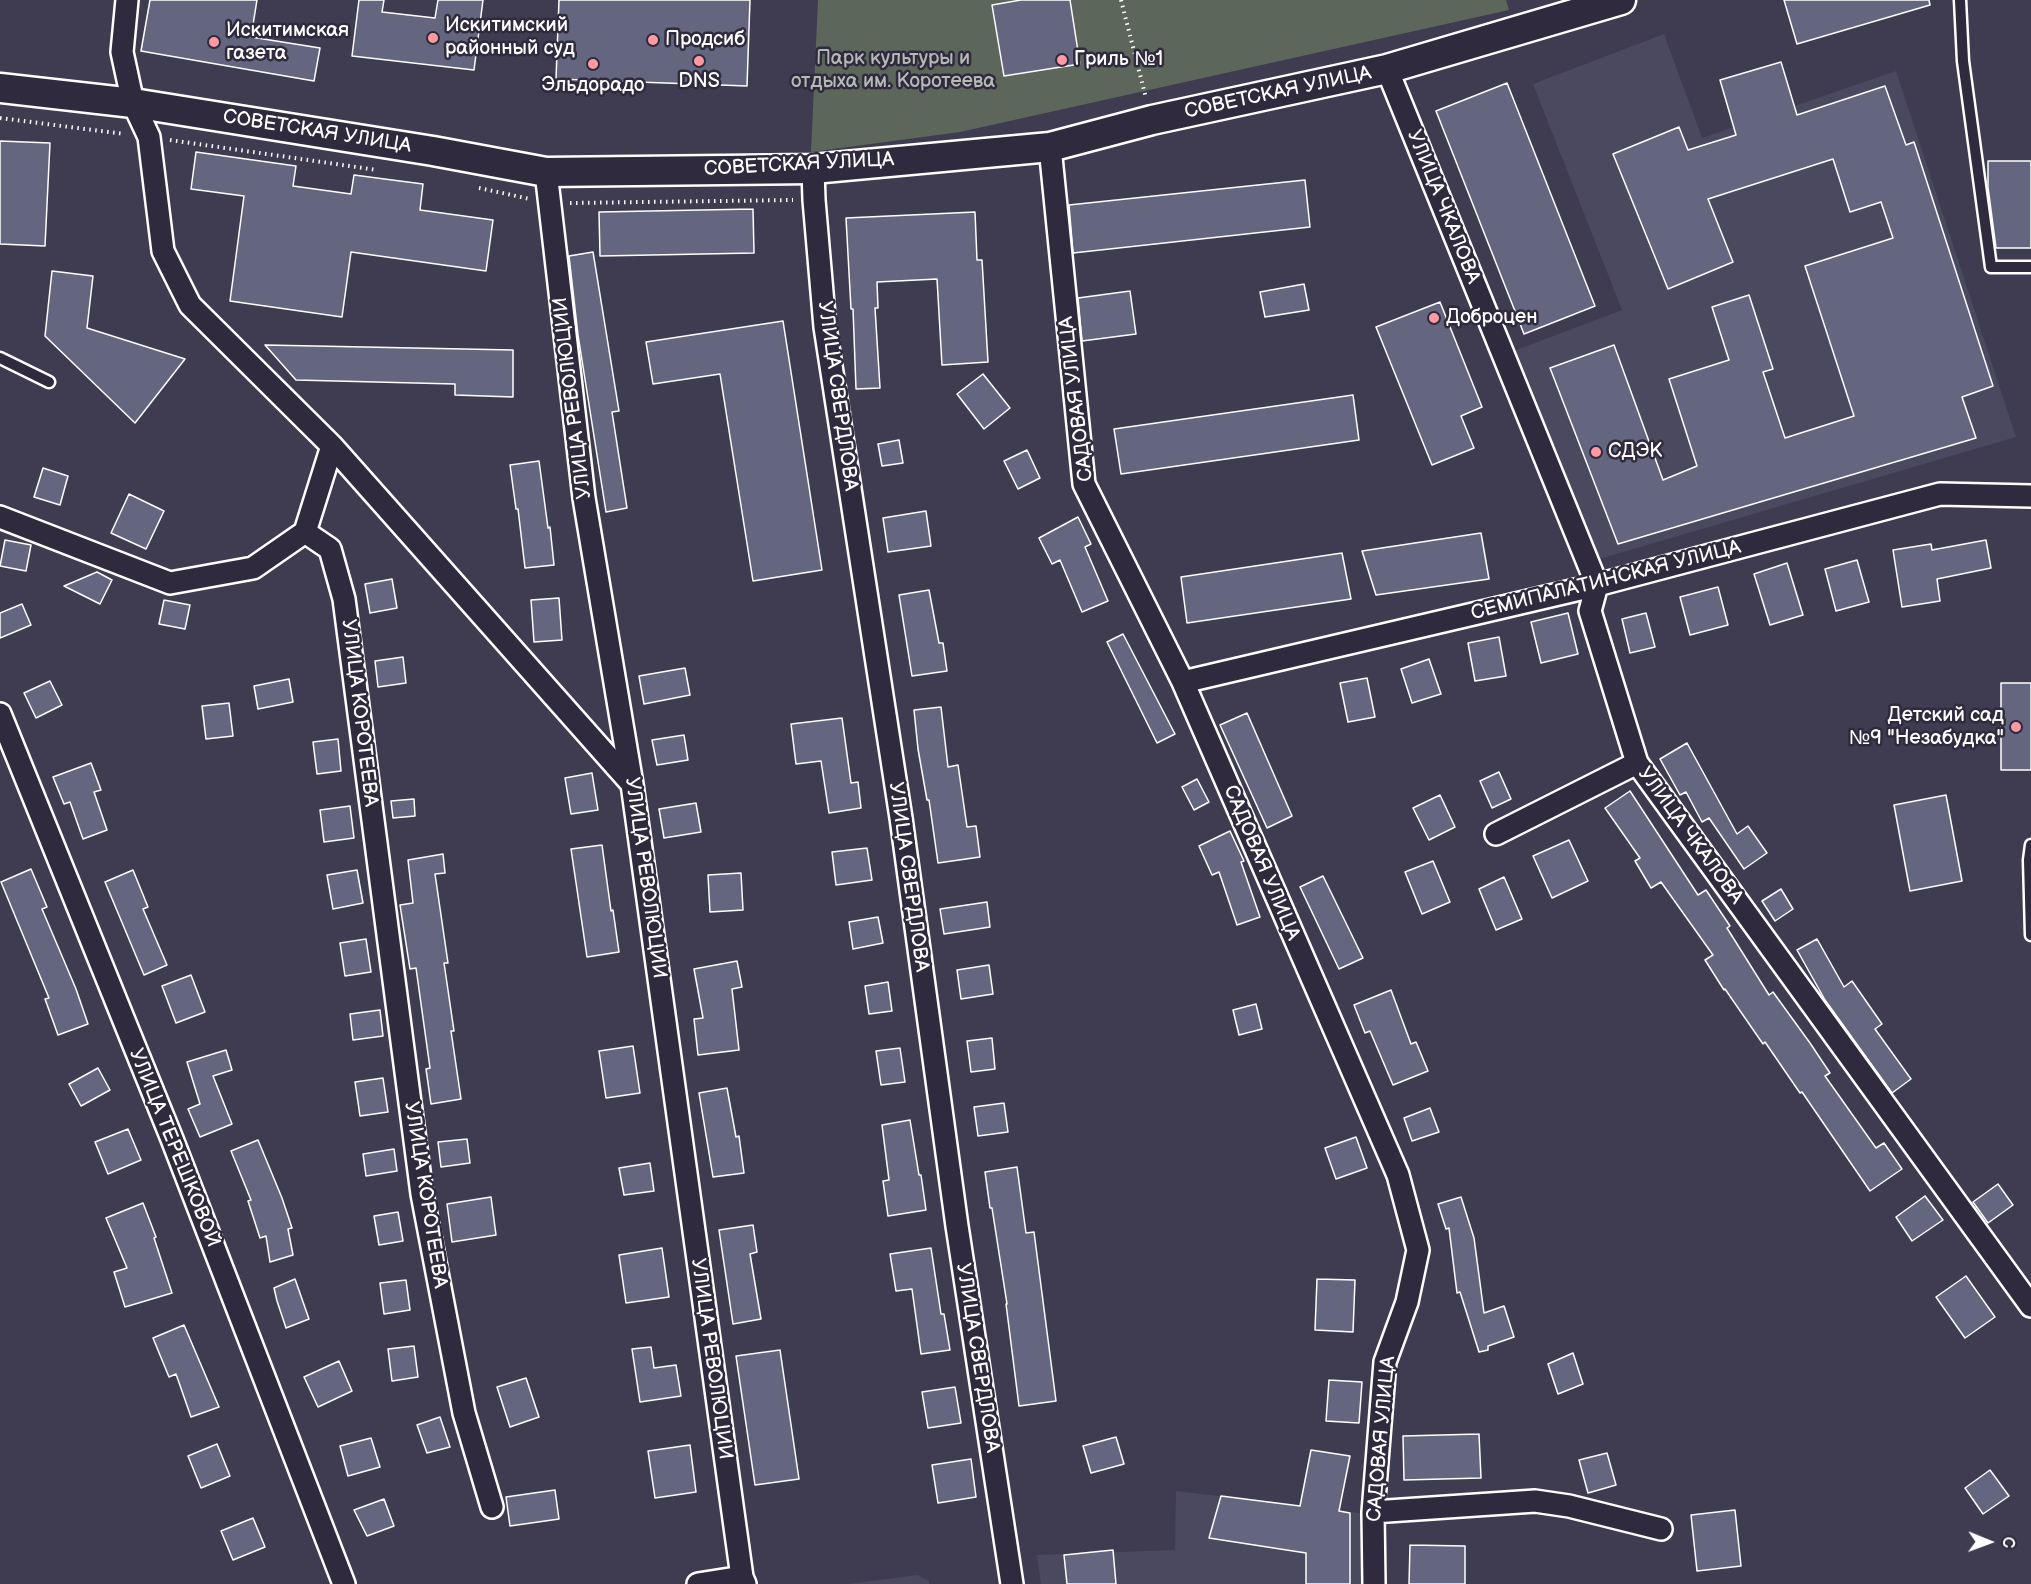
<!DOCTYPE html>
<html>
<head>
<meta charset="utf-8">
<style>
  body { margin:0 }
  #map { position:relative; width:2031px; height:1584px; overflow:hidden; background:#3f3c51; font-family:"Balsamiq Sans",sans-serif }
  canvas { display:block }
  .north { position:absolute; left:1959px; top:1512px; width:60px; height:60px; -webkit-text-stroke:4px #2f2a3d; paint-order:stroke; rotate:91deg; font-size:16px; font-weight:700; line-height:24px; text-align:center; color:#fff }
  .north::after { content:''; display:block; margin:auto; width:21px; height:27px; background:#fff; clip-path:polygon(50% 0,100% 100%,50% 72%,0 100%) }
</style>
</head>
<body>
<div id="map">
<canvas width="2031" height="1584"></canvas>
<div class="north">С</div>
</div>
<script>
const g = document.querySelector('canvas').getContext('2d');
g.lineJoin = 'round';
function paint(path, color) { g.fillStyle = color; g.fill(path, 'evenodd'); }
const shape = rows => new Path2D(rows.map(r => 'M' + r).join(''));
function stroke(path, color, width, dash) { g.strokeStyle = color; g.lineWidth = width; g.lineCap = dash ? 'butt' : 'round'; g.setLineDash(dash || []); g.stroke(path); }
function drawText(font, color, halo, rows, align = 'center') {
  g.font = font + ' "Balsamiq Sans",sans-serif'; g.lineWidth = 5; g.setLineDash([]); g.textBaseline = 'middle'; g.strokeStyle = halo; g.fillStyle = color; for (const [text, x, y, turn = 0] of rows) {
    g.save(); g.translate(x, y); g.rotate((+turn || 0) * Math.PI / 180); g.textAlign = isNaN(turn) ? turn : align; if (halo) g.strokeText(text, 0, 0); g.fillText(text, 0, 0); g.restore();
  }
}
const built = shape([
  [1664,34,1702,138,1896,71,2016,437,1596,560,1514,351,1622,310,1533,84],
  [1176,1491,1359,1513,1373,1512,1374,1584,1041,1584,1037,1555,1175,1550],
  [918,1575,929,1581,929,1584,848,1584]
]);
const green = shape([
  [818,0,1506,0,1509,10,960,132,811,152]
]);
const building = shape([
  [150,0,257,0,251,37,320,48,314,81,141,51,150,0],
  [359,0,384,0,382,12,435,18,438,0,483,0,474,70,352,56,359,0],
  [559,0,750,0,747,86,556,79,559,0],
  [1021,0,1070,0,1080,64,1004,76,992,5,1021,0],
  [1784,0,1929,0,1930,5,1797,44,1784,0],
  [1781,62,1797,115,1885,86,1906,145,1914,142,1993,386,1962,397,1976,438,1618,544,1550,368,1614,345,1663,480,1697,466,1669,379,1729,360,1712,307,1749,295,1773,369,1763,372,1785,438,1854,416,1805,266,1893,238,1881,202,1850,212,1833,159,1708,199,1733,262,1668,289,1613,154,1679,127,1688,150,1736,135,1720,80,1781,62],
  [1507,83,1595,306,1524,334,1436,111,1507,83],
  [0,141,50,143,45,246,0,244,0,141],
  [196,152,296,166,293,186,351,194,354,175,423,184,420,210,493,220,486,271,351,252,342,317,230,301,244,196,191,189,196,152],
  [1988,161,2031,161,2031,248,1996,248,1988,187,1988,161],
  [1305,180,1310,227,1073,253,1069,205,1305,180],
  [753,209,754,253,600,256,599,212,753,209],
  [975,212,977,260,982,260,988,362,942,365,937,279,877,282,878,308,875,308,880,388,856,389,853,309,851,309,846,218,975,212],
  [593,252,619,411,612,412,627,508,606,512,578,335,569,256,593,252],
  [52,271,93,276,87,328,185,359,135,423,45,336,52,271],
  [1304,284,1309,310,1265,317,1260,292,1304,284],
  [1130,291,1136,334,1082,341,1078,298,1130,291],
  [1440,302,1482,407,1461,416,1474,448,1432,465,1376,327,1440,302],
  [783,321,822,570,753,581,720,374,653,384,646,342,783,321],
  [265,345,513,350,513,397,455,395,455,384,296,380,265,345],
  [983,374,1010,408,984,429,957,394,983,374],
  [1353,395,1359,440,1121,474,1114,429,1353,395],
  [899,440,903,463,882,466,878,444,899,440],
  [1027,450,1040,478,1018,489,1004,461,1027,450],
  [539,461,548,528,550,527,554,565,525,568,518,509,516,509,510,465,539,461],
  [43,468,68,476,60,505,34,497,43,468],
  [129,494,164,511,146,549,111,533,129,494],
  [926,511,931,546,888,552,883,518,926,511],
  [1078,517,1091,544,1085,547,1108,601,1082,612,1060,560,1052,564,1039,538,1078,517],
  [1481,533,1489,579,1376,595,1362,551,1481,533],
  [5,540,31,545,26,571,0,566,5,540],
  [1986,540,1991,568,1937,579,1940,601,1902,607,1893,550,1931,544,1932,550,1986,540],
  [1342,553,1351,599,1187,623,1181,577,1342,553],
  [1857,560,1869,602,1836,611,1825,569,1857,560],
  [1787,563,1803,615,1770,625,1754,574,1787,563],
  [97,572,112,580,100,604,64,586,97,572],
  [392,579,397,608,370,613,365,584,392,579],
  [1718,587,1728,625,1690,635,1680,597,1718,587],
  [929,590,939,643,943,643,947,671,912,676,899,595,929,590],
  [559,598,562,640,534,642,531,600,559,598],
  [164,600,190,605,185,629,159,624,164,600],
  [22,604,31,625,0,638,0,613,22,604],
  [1568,613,1578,654,1541,663,1531,622,1568,613],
  [1646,613,1655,647,1630,653,1622,619,1646,613],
  [1123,634,1175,734,1157,743,1107,642,1123,634],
  [1499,637,1506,676,1475,681,1468,643,1499,637],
  [403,657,406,683,378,687,375,661,403,657],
  [1429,659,1441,694,1412,703,1401,669,1429,659],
  [685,668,690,695,644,704,639,676,685,668],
  [1367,678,1375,717,1348,722,1340,683,1367,678],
  [289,679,293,702,258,709,254,686,289,679],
  [50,681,62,705,36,718,24,693,50,681],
  [2001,683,2031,683,2031,770,2001,770,2001,683],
  [229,703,233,736,206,739,202,706,229,703],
  [941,707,948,767,958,765,967,827,976,826,980,857,938,863,929,800,927,800,918,749,914,710,941,707],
  [1247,713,1292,816,1267,828,1220,725,1247,713],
  [842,718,851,783,858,782,861,808,829,813,821,761,796,764,791,724,842,718],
  [684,735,688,760,657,765,652,740,684,735],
  [338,739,341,771,317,774,313,742,338,739],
  [1687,743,1737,834,1748,826,1767,853,1744,869,1709,818,1702,822,1686,792,1680,795,1660,759,1687,743],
  [91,763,101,790,94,792,107,830,83,839,70,802,64,804,53,777,91,763],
  [1499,772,1511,799,1492,808,1480,781,1499,772],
  [592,773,598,810,571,814,565,778,592,773],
  [1197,779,1209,802,1194,810,1182,787,1197,779],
  [1630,791,1698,895,1706,890,1730,926,1727,928,1769,995,1773,992,1810,1043,1830,1073,1825,1076,1876,1148,1884,1143,1902,1169,1870,1191,1802,1092,1800,1093,1765,1042,1763,1044,1725,989,1724,990,1705,960,1713,955,1661,882,1651,888,1635,861,1640,858,1605,808,1630,791],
  [1440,795,1455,827,1429,840,1413,808,1440,795],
  [1946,795,1962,881,1910,891,1894,805,1946,795],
  [414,799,415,816,393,818,391,801,414,799],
  [696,803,701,832,664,838,659,809,696,803],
  [350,806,354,838,324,842,320,810,350,806],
  [1230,831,1244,861,1241,862,1260,917,1237,925,1219,872,1212,875,1199,846,1230,831],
  [1569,840,1588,881,1552,898,1533,856,1569,840],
  [602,845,611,911,613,910,619,952,587,957,571,849,602,845],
  [867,848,872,880,836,885,832,852,867,848],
  [443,854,445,873,435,874,448,963,444,963,454,1031,451,1031,461,1099,431,1104,426,1069,430,1068,416,968,410,969,400,905,413,903,408,860,443,854],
  [1433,861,1450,902,1422,914,1405,872,1433,861],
  [31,869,47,907,42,909,76,989,88,1024,58,1035,45,999,49,998,1,882,31,869],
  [133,870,148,907,143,909,167,965,144,975,105,882,133,870],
  [357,870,363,903,333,909,327,875,357,870],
  [741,873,743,910,710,912,708,875,741,873],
  [1323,876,1363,958,1339,969,1300,887,1323,876],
  [1504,877,1522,919,1496,930,1479,889,1504,877],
  [1781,889,1793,909,1775,921,1762,901,1781,889],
  [987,902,990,927,944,934,940,909,987,902],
  [878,917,883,943,853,949,849,922,878,917],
  [366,939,371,972,345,976,340,943,366,939],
  [1817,939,1844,987,1852,981,1882,1024,1875,1029,1911,1079,1892,1093,1825,1000,1797,950,1817,939],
  [737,961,742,987,732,989,739,1050,698,1055,694,1019,703,1018,694,969,737,961],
  [989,965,993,994,961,999,957,970,989,965],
  [191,975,205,1012,176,1023,162,986,191,975],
  [888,982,892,1011,869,1014,865,986,888,982],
  [1391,990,1411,1044,1416,1042,1428,1071,1393,1085,1370,1031,1365,1033,1354,1005,1391,990],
  [1256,1004,1262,1029,1239,1035,1233,1010,1256,1004],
  [380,1010,383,1036,353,1040,350,1014,380,1010],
  [992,1038,995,1069,971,1072,967,1041,992,1038],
  [633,1046,640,1093,606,1098,599,1051,633,1046],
  [900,1048,905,1082,881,1085,876,1051,900,1048],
  [226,1050,232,1070,213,1076,232,1124,200,1137,188,1109,200,1104,187,1062,226,1050],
  [98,1068,110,1090,81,1106,69,1084,98,1068],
  [383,1078,388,1112,360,1116,355,1082,383,1078],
  [727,1088,736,1137,739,1136,744,1173,713,1177,699,1093,727,1088],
  [1004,1103,1008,1132,978,1136,974,1107,1004,1103],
  [1430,1108,1439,1132,1412,1141,1404,1118,1430,1108],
  [910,1120,919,1175,921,1175,926,1210,888,1216,883,1181,889,1180,882,1125,910,1120],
  [128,1129,141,1160,108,1174,95,1142,128,1129],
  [1356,1137,1367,1168,1336,1179,1325,1148,1356,1137],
  [467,1139,470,1163,441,1167,438,1142,467,1139],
  [258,1140,282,1198,292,1228,288,1229,293,1255,270,1262,266,1236,260,1238,248,1201,251,1200,231,1151,258,1140],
  [394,1149,397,1171,366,1176,363,1154,394,1149],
  [650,1163,654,1191,624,1195,619,1168,650,1163],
  [1017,1167,1026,1233,1034,1232,1056,1401,1019,1406,1006,1304,1007,1304,992,1208,990,1208,985,1172,1017,1167],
  [1998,1184,2013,1205,1988,1223,1973,1202,1998,1184],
  [1925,1196,1943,1220,1912,1241,1896,1217,1925,1196],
  [491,1197,496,1235,452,1242,447,1204,491,1197],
  [1461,1197,1474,1238,1484,1313,1504,1306,1514,1337,1488,1346,1488,1350,1479,1352,1460,1292,1457,1293,1449,1228,1446,1229,1438,1204,1461,1197],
  [143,1203,156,1237,154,1238,172,1293,125,1307,114,1272,127,1268,106,1218,143,1203],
  [398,1212,403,1241,379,1245,374,1216,398,1212],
  [753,1225,757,1252,750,1254,761,1319,733,1324,719,1230,753,1225],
  [662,1248,669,1297,626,1303,619,1255,662,1248],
  [931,1248,941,1314,944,1314,950,1350,921,1354,912,1289,896,1291,890,1254,931,1248],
  [1966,1276,1995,1317,1965,1338,1936,1297,1966,1276],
  [295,1279,309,1319,286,1328,277,1301,274,1288,295,1279],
  [1317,1279,1355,1280,1353,1332,1315,1330,1317,1279],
  [406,1280,410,1310,384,1314,380,1283,406,1280],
  [184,1325,219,1407,191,1417,176,1374,169,1377,153,1338,184,1325],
  [414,1346,418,1377,392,1381,388,1349,414,1346],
  [651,1347,654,1368,676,1365,681,1396,640,1402,632,1349,651,1347],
  [780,1350,799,1479,755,1485,736,1356,780,1350],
  [1573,1353,1583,1384,1558,1394,1548,1364,1573,1353],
  [339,1361,352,1391,318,1407,304,1377,339,1361],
  [526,1378,539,1417,510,1427,497,1387,526,1378],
  [1329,1380,1362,1382,1359,1423,1326,1421,1329,1380],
  [955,1387,961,1423,928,1428,922,1392,955,1387],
  [440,1417,450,1447,427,1453,417,1425,440,1417],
  [1479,1434,1481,1478,1404,1480,1403,1436,1479,1434],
  [1116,1437,1124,1464,1091,1473,1083,1446,1116,1437],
  [371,1438,380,1467,348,1476,340,1446,371,1438],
  [217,1444,230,1476,201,1488,188,1456,217,1444],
  [690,1445,696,1492,655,1498,648,1451,690,1445],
  [1311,1450,1350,1456,1339,1511,1350,1513,1350,1584,1306,1584,1306,1553,1209,1538,1221,1496,1300,1506,1311,1450],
  [1607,1453,1616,1485,1588,1493,1579,1460,1607,1453],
  [971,1459,976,1497,938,1503,932,1465,971,1459],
  [1990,1470,2009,1496,1983,1514,1965,1488,1990,1470],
  [555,1490,559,1519,510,1526,506,1497,555,1490],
  [384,1499,394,1526,367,1536,354,1510,384,1499],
  [1735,1510,1741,1566,1697,1571,1691,1515,1735,1510],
  [253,1518,265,1547,233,1560,221,1531,253,1518],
  [1410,1545,1465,1546,1465,1584,1409,1584,1410,1545],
  [1113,1550,1116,1584,1067,1584,1064,1555,1113,1550]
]);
const path = shape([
  [1121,0,1146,98],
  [0,118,124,134],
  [170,140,377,170],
  [479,188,530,199],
  [570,203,793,200]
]);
const service = shape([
  [1960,0,1963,61,1991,267,2031,267],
  [0,358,49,382],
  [2031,845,2029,860,2031,935]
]);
const minor = shape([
  [127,0,122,52,133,103,149,137,163,251,190,305,332,446,305,532,330,549,344,599,422,1194,464,1413,492,1507],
  [1387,69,1597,585,1590,611,1637,763,2031,1306],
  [1050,147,1084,484,1183,682,1398,1175,1418,1250,1407,1302,1385,1362,1373,1512,1374,1584],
  [813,169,814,200,825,327,901,818,957,1226,1012,1584],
  [546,172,584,498,632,784,742,1577,745,1584],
  [332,446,632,784],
  [0,517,170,583,253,568,305,532],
  [1183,682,1597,585,1940,494,2031,496],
  [0,714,172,1139,344,1584],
  [1496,834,1637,763],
  [1373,1512,1535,1501,1569,1506,1661,1529],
  [698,1584,742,1577]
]);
const secondary = shape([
  [0,88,133,103,433,151,546,172,813,169,1050,147,1152,120,1387,69,1621,0]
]);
const markers = [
  [433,38,6,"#ff9aa2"],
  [653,40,6,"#ff9aa2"],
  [214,42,6,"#ff9aa2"],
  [1062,60,6,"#ff9aa2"],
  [699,61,6,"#ff9aa2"],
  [593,64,6,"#ff9aa2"],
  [1434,318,6,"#ff9aa2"],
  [1596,452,6,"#ff9aa2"],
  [2016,727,6,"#ff9aa2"]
];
const poiNames = [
  ["Искитимский",445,26],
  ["районный суд",445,49],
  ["Искитимская",226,31],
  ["газета",226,54],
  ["Продсиб",665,40],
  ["Гриль №1",1074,60],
  ["DNS",699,82,"center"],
  ["Эльдорадо",593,86,"center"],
  ["Доброцен",1446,318],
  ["СДЭК",1608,452],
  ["Детский сад",2004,716,"right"],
  ["№9 \"Незабудка\"",2004,739,"right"]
];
const parkNames = [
  ["Парк культуры и",893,59],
  ["отдыха им. Коротеева",893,82]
];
const streetNames = [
  ["СОВЕТСКАЯ УЛИЦА",1278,93,-12],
  ["СОВЕТСКАЯ УЛИЦА",317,132,9],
  ["СОВЕТСКАЯ УЛИЦА",799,165,-3],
  ["УЛИЦА ЧКАЛОВА",1443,207,68],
  ["УЛИЦА СВЕРДЛОВА",837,396,82],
  ["УЛИЦА РЕВОЛЮЦИИ",573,398,-97],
  ["САДОВАЯ УЛИЦА",1077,399,-97],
  ["СЕМИПАЛАТИНСКАЯ УЛИЦА",1606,581,-14],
  ["УЛИЦА КОРОТЕЕВА",359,713,83],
  ["УЛИЦА ЧКАЛОВА",1690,836,54],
  ["САДОВАЯ УЛИЦА",1261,863,67],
  ["УЛИЦА СВЕРДЛОВА",908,877,82],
  ["УЛИЦА РЕВОЛЮЦИИ",645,878,82],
  ["УЛИЦА ТЕРЕШКОВОЙ",174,1148,68],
  ["УЛИЦА КОРОТЕЕВА",425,1195,81],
  ["УЛИЦА СВЕРДЛОВА",977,1358,81],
  ["УЛИЦА РЕВОЛЮЦИИ",711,1359,82],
  ["САДОВАЯ УЛИЦА",1382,1439,-85]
];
paint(built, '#4a495f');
paint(green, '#5c665b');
paint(building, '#646680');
stroke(building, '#fff', 1.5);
stroke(service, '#fff', 15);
stroke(minor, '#fff', 26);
stroke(secondary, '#fff', 33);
stroke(path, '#fff', 4, [1.5, 4.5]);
stroke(service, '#2f2a3d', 10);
stroke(minor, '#2f2a3d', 21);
stroke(secondary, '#2f2a3d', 28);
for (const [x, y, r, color] of markers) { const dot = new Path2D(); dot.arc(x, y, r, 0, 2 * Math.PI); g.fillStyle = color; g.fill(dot); stroke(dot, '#2f2a3d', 2); }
drawText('20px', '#fff', '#2f2a3d', poiNames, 'left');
drawText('20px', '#b6bab5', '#2f2a3d', parkNames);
drawText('20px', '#fff', '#2f2a3d', streetNames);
</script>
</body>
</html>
